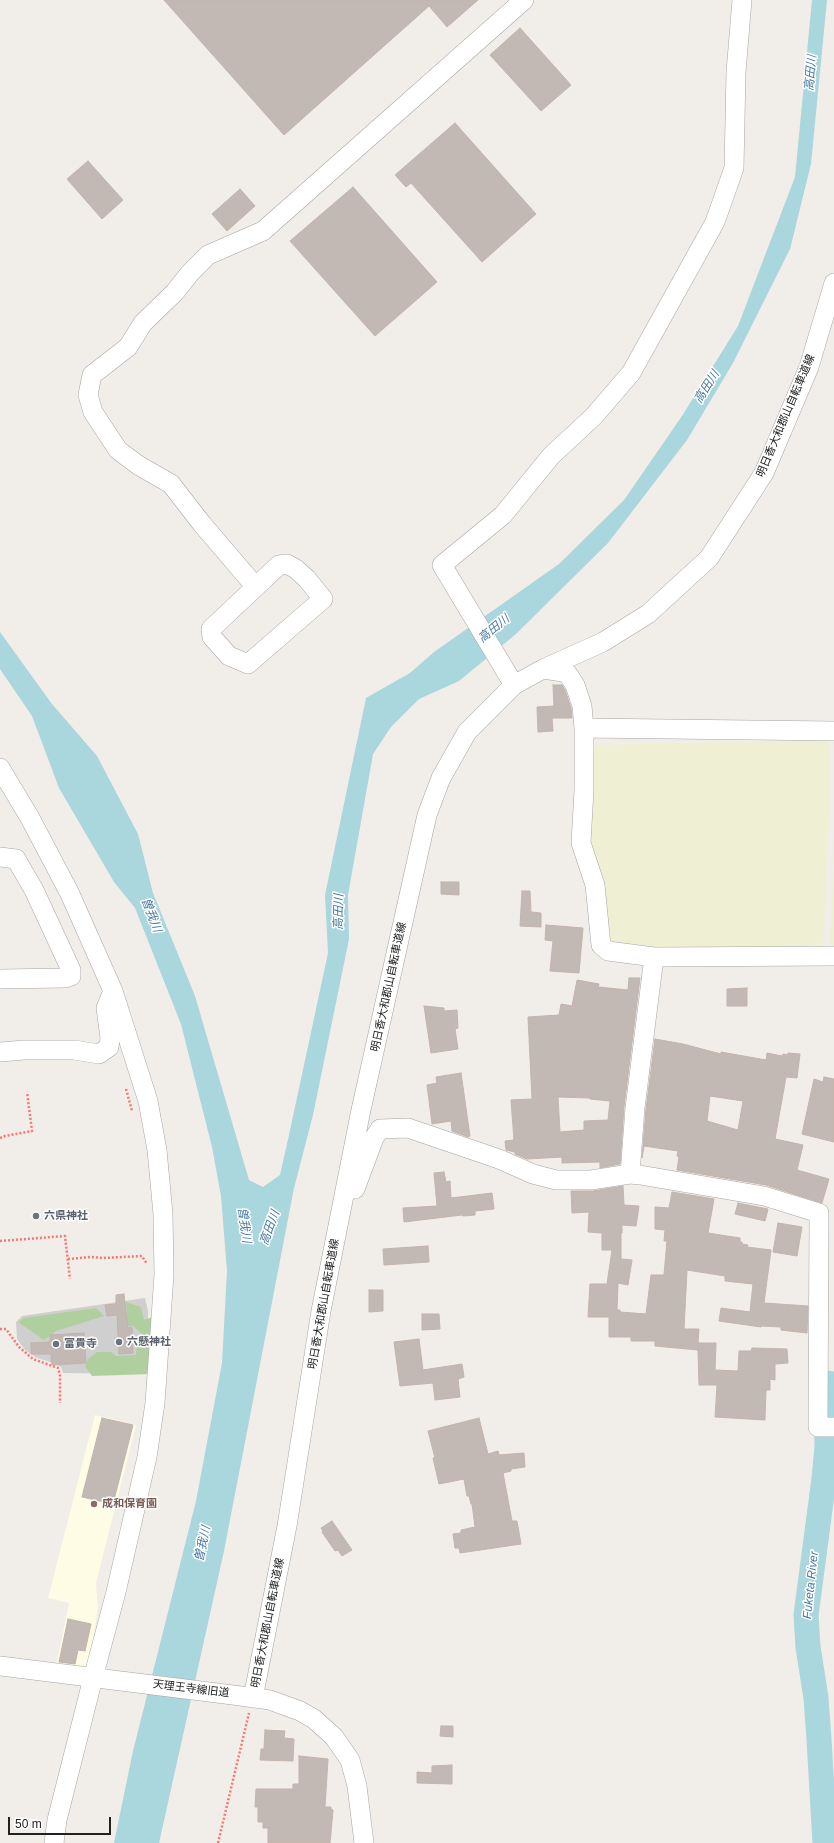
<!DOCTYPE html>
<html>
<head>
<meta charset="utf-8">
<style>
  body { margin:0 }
  #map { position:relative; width:834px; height:1843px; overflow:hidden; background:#f1ede8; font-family:Arial,sans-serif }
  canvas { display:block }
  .scale { position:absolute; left:8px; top:1817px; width:103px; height:18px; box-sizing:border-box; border:2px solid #212121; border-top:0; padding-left:5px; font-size:12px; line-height:14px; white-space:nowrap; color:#212121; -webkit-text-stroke:3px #fff; paint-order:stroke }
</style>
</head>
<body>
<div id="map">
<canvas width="834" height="1843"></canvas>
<div class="scale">50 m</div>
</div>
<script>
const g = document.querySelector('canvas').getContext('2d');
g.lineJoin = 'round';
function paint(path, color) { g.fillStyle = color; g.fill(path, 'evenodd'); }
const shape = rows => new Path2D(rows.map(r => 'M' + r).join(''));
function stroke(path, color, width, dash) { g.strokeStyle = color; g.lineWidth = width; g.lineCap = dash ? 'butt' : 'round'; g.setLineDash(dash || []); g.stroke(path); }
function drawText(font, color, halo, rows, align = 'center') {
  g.font = font + ' Arial,"Noto Sans JP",sans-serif'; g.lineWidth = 3; g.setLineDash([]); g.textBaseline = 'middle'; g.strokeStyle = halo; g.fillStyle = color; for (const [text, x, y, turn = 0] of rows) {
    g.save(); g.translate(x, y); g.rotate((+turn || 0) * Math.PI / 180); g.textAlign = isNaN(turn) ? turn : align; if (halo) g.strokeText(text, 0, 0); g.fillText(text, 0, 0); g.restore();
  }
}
const education = shape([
  [95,1415,136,1425,96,1583,98,1608,90,1660,86,1668,56,1667,69,1603,48,1598]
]);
const religious = shape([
  [145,1298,148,1311,148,1374,63,1373,61,1367,53,1363,37,1358,25,1350,17,1339,16,1322,22,1316]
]);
const farmland = shape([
  [830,740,830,790,823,951,617,947,609,940,590,847,592,745],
  [834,842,834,951,830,951]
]);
const forest = shape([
  [126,1302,141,1307,144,1320,155,1316,151,1374,92,1376,85,1366,88,1359,97,1352,111,1352,116,1356,136,1355,137,1345,145,1344,142,1334,133,1326,124,1326,119,1315,127,1313],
  [96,1308,104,1316,56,1331,44,1340,18,1322,24,1318]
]);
const water = shape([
  [812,0,827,0,811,164,790,249,733,363,687,440,608,543,516,634,459,681,419,699,391,727,373,754,348,895,349,939,313,1115,294,1188,224,1551,159,1843,114,1843,133,1751,196,1501,222,1363,227,1271,221,1196,212,1147,181,1024,135,908,114,882,59,788,32,716,0,669,0,632,52,704,97,756,138,834,153,893,195,996,249,1180,263,1187,280,1175,289,1135,328,953,325,895,366,698,410,673,434,652,559,564,624,500,682,416,738,326,795,177]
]);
const river = shape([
  [825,1843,819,1739,816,1698,808,1647,806,1615,824,1479,827,1447,826,1383,834,1384]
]);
const building = shape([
  [164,0,478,0,447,27,429,6,284,135,164,0],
  [520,28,571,85,541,111,490,55,520,28],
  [455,123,536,214,482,262,411,183,406,187,395,175,455,123],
  [88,161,123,200,102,219,67,179,88,161],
  [353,187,437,282,375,336,290,241,353,187],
  [240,189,255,206,227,231,212,214,240,189],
  [553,685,562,685,565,690,571,708,572,718,552,718,553,731,538,732,537,707,554,706,553,685],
  [441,882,459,882,459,895,441,894,441,882],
  [522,891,530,891,531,912,541,913,541,927,520,926,522,891],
  [546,925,583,928,579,973,550,971,553,941,545,940,546,925],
  [629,978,640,978,624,1107,620,1164,600,1168,600,1162,562,1163,562,1157,527,1159,515,1154,515,1152,506,1150,505,1141,514,1140,511,1100,532,1099,528,1017,559,1015,561,1004,572,1006,577,980,599,984,598,987,628,990,629,978],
  [558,1097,590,1098,590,1099,610,1101,608,1120,584,1121,584,1130,560,1132,558,1097],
  [747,988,747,1006,727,1006,727,989,747,988],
  [424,1006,444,1008,444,1011,457,1010,458,1028,455,1029,458,1049,431,1053,424,1006],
  [655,1039,683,1044,721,1054,721,1052,766,1060,767,1053,782,1056,783,1054,788,1055,788,1053,800,1054,797,1078,786,1077,775,1139,803,1145,797,1170,829,1179,822,1203,766,1185,677,1170,679,1157,677,1156,678,1151,644,1146,642,1158,646,1109,655,1039],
  [710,1096,743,1101,738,1130,707,1121,710,1096],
  [461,1073,470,1136,468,1137,452,1131,451,1121,432,1124,427,1085,437,1083,436,1077,461,1073],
  [824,1077,834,1079,834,1142,802,1134,814,1079,823,1082,824,1077],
  [444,1172,446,1182,450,1181,451,1198,492,1193,494,1209,475,1211,475,1215,463,1216,462,1215,404,1222,403,1208,437,1206,434,1173,444,1172],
  [623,1186,624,1205,639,1206,636,1226,622,1225,622,1233,621,1233,621,1259,632,1260,628,1285,618,1283,617,1310,620,1310,620,1312,646,1314,651,1275,664,1275,667,1241,664,1241,665,1230,655,1229,655,1207,669,1208,672,1192,714,1199,708,1233,740,1238,740,1242,742,1242,742,1244,748,1245,747,1247,771,1250,764,1303,808,1306,807,1333,781,1330,781,1327,761,1326,761,1327,719,1321,721,1308,750,1312,753,1284,725,1281,725,1276,687,1270,684,1329,699,1329,698,1343,716,1343,715,1370,738,1371,739,1351,751,1351,752,1348,787,1349,788,1363,775,1364,775,1380,770,1379,770,1390,766,1390,765,1420,715,1417,717,1385,699,1385,698,1350,655,1346,655,1341,631,1341,631,1337,609,1337,609,1317,588,1317,590,1284,607,1284,612,1250,602,1250,602,1233,588,1232,589,1212,572,1213,571,1191,593,1191,623,1186],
  [738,1203,768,1209,765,1221,735,1214,738,1203],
  [778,1223,802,1227,797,1256,773,1252,778,1223],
  [428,1246,429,1262,384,1265,383,1249,428,1246],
  [369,1290,383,1290,383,1311,369,1312,369,1290],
  [124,1294,128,1328,132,1327,133,1353,119,1354,117,1315,107,1316,105,1305,116,1304,116,1295,124,1294],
  [422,1314,439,1314,440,1329,422,1330,422,1314],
  [84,1333,86,1363,52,1365,51,1354,31,1354,31,1343,50,1342,50,1335,84,1333],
  [419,1339,423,1370,462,1364,464,1377,458,1379,460,1397,435,1400,433,1383,400,1386,394,1342,419,1339],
  [102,1418,133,1425,113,1504,82,1497,102,1418],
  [479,1418,488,1454,498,1451,499,1455,524,1453,525,1467,511,1469,511,1471,503,1473,512,1521,517,1521,521,1544,460,1553,459,1548,455,1548,453,1534,461,1533,461,1530,475,1527,472,1504,471,1504,469,1496,467,1496,464,1479,439,1484,433,1458,435,1458,428,1431,479,1418],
  [332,1521,352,1550,342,1556,338,1550,335,1551,322,1532,323,1531,321,1528,332,1521],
  [68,1619,91,1624,85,1651,78,1650,75,1664,59,1662,68,1619],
  [441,1726,453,1726,453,1737,440,1736,441,1726],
  [265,1730,285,1731,284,1738,294,1739,293,1761,260,1760,261,1749,264,1749,265,1730],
  [299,1756,328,1759,325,1807,331,1807,331,1809,333,1810,330,1843,268,1843,268,1828,263,1828,263,1822,258,1822,258,1807,255,1807,256,1789,293,1789,293,1784,299,1784,299,1756],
  [452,1765,452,1784,417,1783,417,1772,432,1773,432,1766,452,1765]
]);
const path = shape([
  [126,1089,132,1111],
  [0,1138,5,1136,32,1131,27,1092],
  [0,1241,65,1236,70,1279],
  [68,1259,91,1257,103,1258,142,1256,147,1264],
  [0,1329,6,1329,19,1347,33,1359,58,1368,60,1375,60,1403],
  [218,1843,249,1713]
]);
const minor = shape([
  [287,564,296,569,307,579,323,599,248,664,229,656,212,637,211,629,279,565,287,564],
  [255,586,202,524,171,484,138,465,118,450,93,412,88,395,92,375,128,347,143,323,175,292,190,273,208,255,263,231,524,0],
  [543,669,567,673,575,685,582,706,584,728,584,790,581,843,595,885,601,945,608,951,654,957,834,956],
  [514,685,442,565,503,515,551,456,594,416,631,373,715,222,734,168,736,72,742,0],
  [584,728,834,731],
  [0,768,30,818,70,894,113,991,148,1101,157,1150,163,1214,164,1275,155,1403,147,1457,116,1592,93,1678,57,1820,54,1843],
  [0,857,16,859,34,890,71,970,71,976,65,978,0,979],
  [0,1052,24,1050,74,1050,99,1054,109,1047,110,1038,106,1008,113,991],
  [630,1174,635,1108,654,957],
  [355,1189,374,1138,380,1129,408,1128,499,1159,533,1174,556,1180,591,1180,630,1174,640,1175,764,1196,819,1213,818,1427,834,1427],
  [0,1666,233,1695,270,1700,300,1711,314,1719,334,1737,350,1760,357,1786,364,1843],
  [253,1698,287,1526,321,1311,361,1110,427,815,441,778,467,732,514,685,543,669,603,642,648,614,709,558,764,473,809,367,834,283]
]);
const markers = [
  [36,1216,4,"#6b7280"],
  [119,1342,4,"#6b7280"],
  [56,1344,4,"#6b7280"],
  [94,1504,4,"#8d6e63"]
];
const streetNames = [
  ["明日香大和郡山自転車道線",786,416,-67],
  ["明日香大和郡山自転車道線",389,987,-78],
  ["明日香大和郡山自転車道線",324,1304,-80],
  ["明日香大和郡山自転車道線",268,1623,-79],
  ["天理王寺線旧道",191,1689,7]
];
const worshipNames = [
  ["六県神社",44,1216],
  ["六懸神社",127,1342],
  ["富貴寺",64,1344]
];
const educationNames = [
  ["成和保育園",102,1504]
];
const waterNames = [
  ["高田川",811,73,-85],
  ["高田川",707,387,-58],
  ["高田川",494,629,-39],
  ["高田川",339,912,-89],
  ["曽我川",151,915,69],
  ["曽我川",244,1225,82],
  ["高田川",270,1228,-70],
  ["曽我川",203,1544,-78],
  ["Fuketa River",811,1585,-84]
];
paint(education, '#fefce4');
paint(religious, '#cfcfcf');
paint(farmland, '#efefd4');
paint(forest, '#b0cf9e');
paint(water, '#aad6dd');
stroke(river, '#aad6dd', 25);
paint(building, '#c2b9b4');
stroke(building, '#c3b3ab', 1);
stroke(minor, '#a5a5a5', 20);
stroke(path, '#f77773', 2.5, [2, 2]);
stroke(minor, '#fff', 19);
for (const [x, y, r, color] of markers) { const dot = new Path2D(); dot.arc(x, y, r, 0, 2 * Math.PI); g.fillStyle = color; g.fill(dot); stroke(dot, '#fff', 1.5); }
drawText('11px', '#212121', '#fff', streetNames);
drawText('bold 11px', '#5b616d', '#fff', worshipNames, 'left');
drawText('bold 11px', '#785e54', '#fff', educationNames, 'left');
drawText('italic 12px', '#487aa0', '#fff', waterNames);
</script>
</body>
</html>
